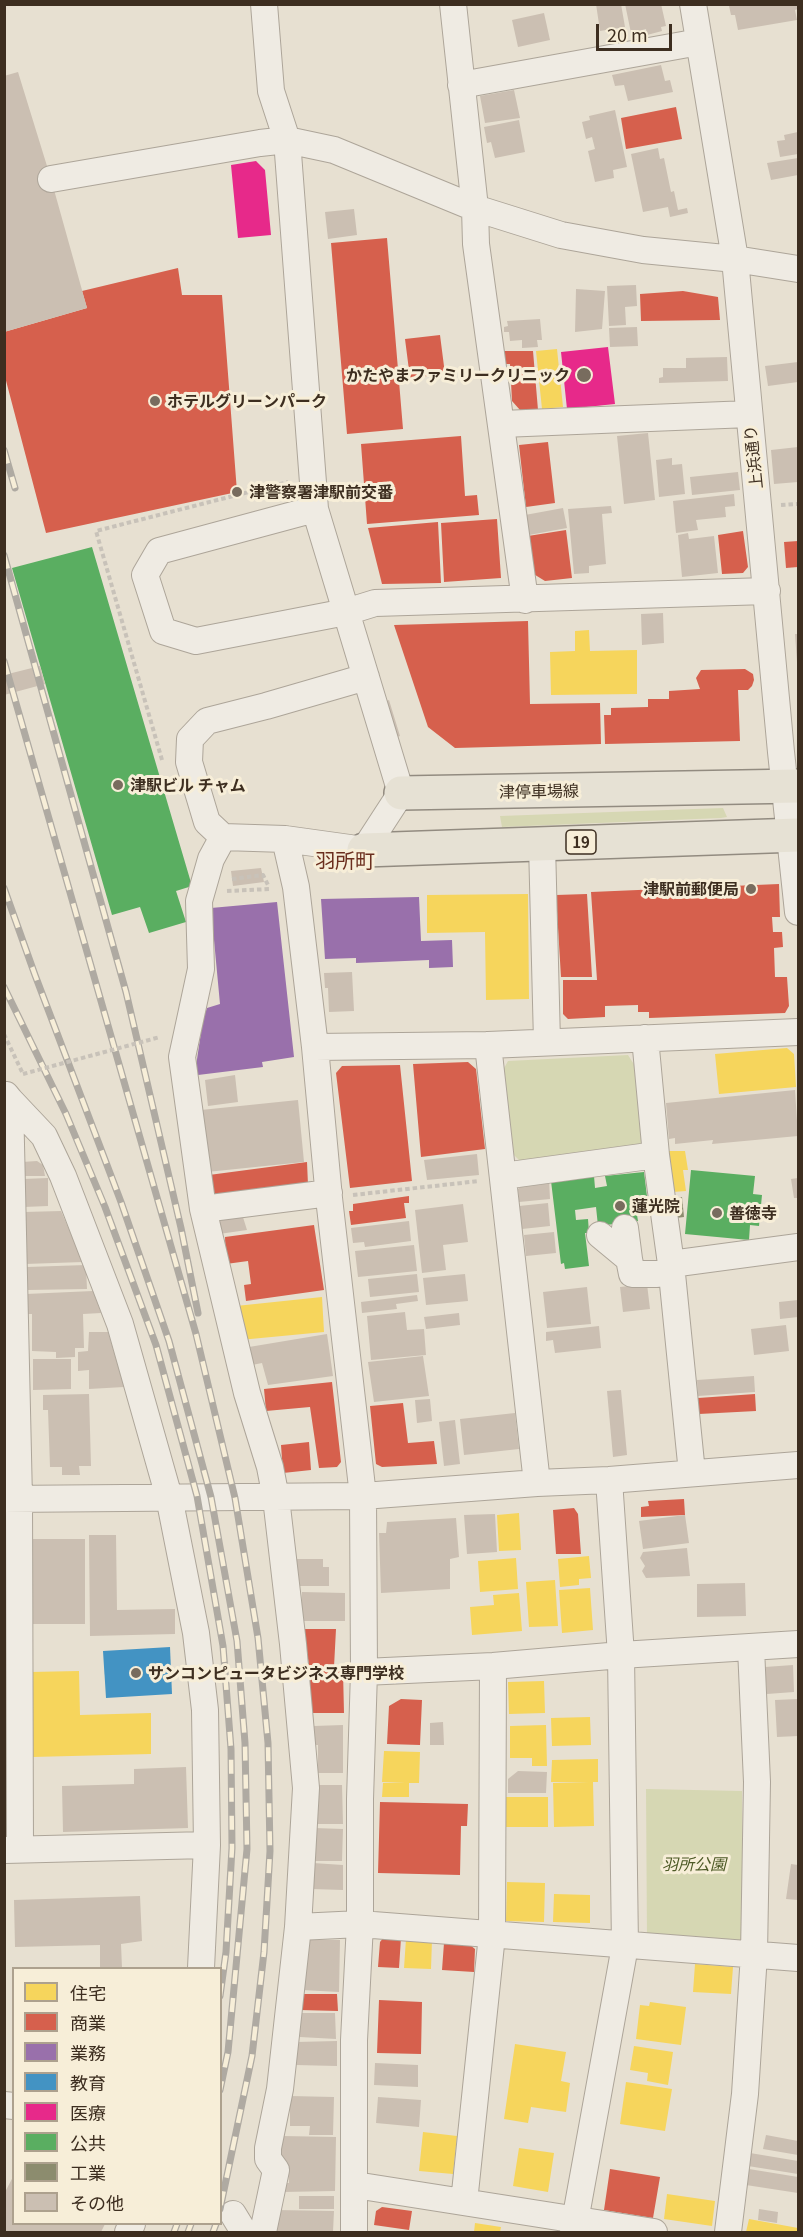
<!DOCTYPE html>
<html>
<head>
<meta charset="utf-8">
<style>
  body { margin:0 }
  #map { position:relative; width:803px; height:2237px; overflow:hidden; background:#e7e0d1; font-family:Georgia,"Noto Sans JP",serif }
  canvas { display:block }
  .frame { position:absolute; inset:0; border:6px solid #3d2e20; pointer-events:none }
  .legend { position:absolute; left:12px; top:1967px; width:210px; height:258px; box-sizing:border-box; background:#f7eed8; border:2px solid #ada18e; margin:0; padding:8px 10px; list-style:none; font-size:18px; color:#3d2e20 }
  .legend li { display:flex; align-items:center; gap:12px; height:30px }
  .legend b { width:30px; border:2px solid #ada18e }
  .scale { position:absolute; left:596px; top:24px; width:76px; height:27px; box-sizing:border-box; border:3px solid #3d2e20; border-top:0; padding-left:8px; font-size:18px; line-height:21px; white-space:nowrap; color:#3d2e20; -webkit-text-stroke:4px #f7eed8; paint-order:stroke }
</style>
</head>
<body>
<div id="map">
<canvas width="803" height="2237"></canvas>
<div class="frame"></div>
<ul class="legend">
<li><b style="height:16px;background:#f6d55c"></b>住宅</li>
<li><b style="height:16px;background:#d6604d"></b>商業</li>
<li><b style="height:16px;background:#9970ab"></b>業務</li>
<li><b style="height:16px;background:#4393c3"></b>教育</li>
<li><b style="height:16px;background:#e7298a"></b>医療</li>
<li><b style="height:16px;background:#5aae61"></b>公共</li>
<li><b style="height:16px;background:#8c8c6e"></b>工業</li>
<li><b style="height:16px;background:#cbbfb2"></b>その他</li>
</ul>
<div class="scale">20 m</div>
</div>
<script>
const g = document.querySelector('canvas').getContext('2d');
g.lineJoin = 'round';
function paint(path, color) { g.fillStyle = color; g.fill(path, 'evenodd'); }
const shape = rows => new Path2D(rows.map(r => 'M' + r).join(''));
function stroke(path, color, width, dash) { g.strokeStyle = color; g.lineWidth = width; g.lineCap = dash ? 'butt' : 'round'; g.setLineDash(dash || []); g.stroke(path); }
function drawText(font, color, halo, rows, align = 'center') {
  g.font = font + ' Georgia,"Noto Sans JP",serif'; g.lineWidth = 6; g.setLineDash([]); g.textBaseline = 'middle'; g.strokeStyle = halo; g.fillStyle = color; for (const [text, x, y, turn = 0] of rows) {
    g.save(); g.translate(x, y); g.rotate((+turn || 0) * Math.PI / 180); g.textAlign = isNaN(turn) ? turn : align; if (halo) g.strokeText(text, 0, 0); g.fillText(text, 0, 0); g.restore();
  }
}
const green = shape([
  [723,808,727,817,721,818,502,827,500,816],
  [628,1055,635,1066,644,1142,637,1149,523,1164,514,1155,503,1070,508,1061],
  [646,1789,742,1791,742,1938,733,1946,647,1939]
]);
const homes = shape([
  [557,349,563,407,542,409,536,351],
  [589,630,590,651,637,650,637,694,551,695,550,652,575,651,575,631],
  [528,894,529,999,486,1000,485,932,427,933,427,895],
  [787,1048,794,1054,796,1087,719,1094,715,1054],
  [669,1151,685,1151,688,1170,683,1170,686,1191,673,1192],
  [322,1297,324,1332,240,1340,236,1306],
  [519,1513,521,1550,499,1551,497,1515],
  [589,1556,591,1578,579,1579,579,1585,560,1587,558,1559],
  [516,1558,518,1589,480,1592,478,1561],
  [555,1580,558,1626,529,1627,526,1582],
  [590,1588,593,1630,562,1633,559,1590],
  [519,1593,522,1631,472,1635,470,1607,494,1605,493,1595],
  [79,1671,80,1715,151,1713,151,1754,32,1757,30,1672],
  [544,1681,545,1713,509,1714,508,1682],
  [590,1717,591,1745,552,1746,551,1718],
  [546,1725,547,1766,532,1766,532,1758,510,1758,510,1726],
  [384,1751,420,1752,419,1783,409,1783,409,1797,382,1797,383,1783,405,1783,382,1782],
  [598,1759,598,1782,593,1782,594,1826,554,1827,553,1783,589,1782,551,1782,552,1760],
  [506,1797,548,1797,548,1827,506,1827],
  [507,1882,545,1883,544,1922,506,1921],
  [554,1894,590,1895,590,1923,553,1922],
  [406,1939,432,1940,431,1969,404,1968],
  [695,1964,733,1967,731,1994,693,1992],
  [650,2002,686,2007,681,2045,636,2039,640,2005,649,2006],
  [515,2044,566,2052,561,2081,570,2083,566,2112,531,2107,528,2123,504,2119],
  [634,2046,673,2052,668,2085,647,2081,648,2073,630,2070],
  [626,2082,672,2089,665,2131,620,2124],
  [423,2132,457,2136,453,2174,419,2171],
  [519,2148,554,2153,548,2192,513,2186],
  [667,2194,715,2201,712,2226,664,2219],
  [749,2219,798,2228,798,2232,746,2232],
  [475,2223,501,2227,500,2232,474,2232]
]);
const shops = shape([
  [676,107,682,139,626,149,621,118],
  [387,238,403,429,347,434,331,243],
  [178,268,182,295,222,295,237,492,46,533,4,373,4,332,87,308,82,291],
  [683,291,718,297,720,320,641,321,640,294],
  [440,335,445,374,410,378,405,339],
  [504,351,533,351,538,410,520,410,512,401,510,364,504,364],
  [461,436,465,496,477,495,479,515,367,524,361,444],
  [548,442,555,503,526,507,519,445],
  [497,519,501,578,444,582,441,523],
  [438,522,441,583,382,584,368,528],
  [566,530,572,578,545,581,532,573,528,536],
  [743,531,748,567,743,573,722,574,718,535],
  [798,541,798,567,786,568,784,542],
  [528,621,530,704,600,703,601,744,455,748,428,727,394,625],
  [745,669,753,674,754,680,752,686,748,690,738,690,740,741,605,744,604,715,611,715,611,708,648,707,648,699,669,699,669,691,700,689,696,678,701,670],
  [779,884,780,917,772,917,773,932,782,932,783,947,774,948,775,977,787,977,789,1006,785,1013,649,1018,649,1012,638,1012,638,1005,605,1006,605,1017,568,1019,563,1014,563,980,597,980,591,892],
  [587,894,592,977,561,977,556,895],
  [468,1062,476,1069,485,1149,421,1157,413,1064],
  [400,1065,412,1181,350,1188,336,1073,342,1066],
  [307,1162,308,1185,219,1196,209,1190,209,1175],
  [409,1196,409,1203,404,1203,406,1218,351,1225,349,1211,353,1211,353,1204],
  [314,1225,324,1290,246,1301,244,1285,251,1284,248,1261,226,1264,225,1237],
  [332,1382,341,1462,337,1467,319,1468,310,1407,266,1411,264,1389],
  [755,1394,756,1411,699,1414,698,1398],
  [403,1403,408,1443,434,1441,437,1464,382,1467,376,1464,370,1406],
  [309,1442,311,1470,283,1473,281,1445],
  [684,1499,685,1515,641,1517,641,1507,649,1506,648,1501],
  [574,1508,578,1514,581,1554,556,1554,553,1510],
  [304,1629,336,1629,334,1667,309,1666],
  [308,1671,343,1671,344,1713,309,1713],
  [401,1699,422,1700,420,1745,387,1744,389,1706],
  [380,1802,468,1804,467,1826,461,1826,460,1875,378,1873],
  [384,1937,401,1938,399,1968,378,1967,380,1942],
  [444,1943,470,1945,475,1949,474,1972,442,1970],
  [302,1994,337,1994,338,2011,300,2010],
  [379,2000,422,2002,421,2054,377,2053],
  [610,2169,660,2177,653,2218,604,2210],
  [382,2207,412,2211,409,2230,374,2225,376,2211]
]);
const offices = shape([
  [419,897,421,941,452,940,453,967,429,968,429,960,356,963,356,958,325,959,321,899],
  [277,902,294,1057,262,1062,263,1067,198,1075,196,1066,203,1019,207,1008,220,1004,211,908]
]);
const schools = shape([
  [170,1647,172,1694,106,1698,103,1651]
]);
const health = shape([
  [256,161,265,170,271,235,238,238,231,165],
  [608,347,615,404,567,409,561,352]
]);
const public = shape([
  [92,547,192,886,176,891,186,922,149,933,140,907,112,915,12,568],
  [691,1170,755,1176,753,1194,762,1195,759,1226,750,1225,749,1240,685,1234],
  [644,1172,649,1213,637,1215,638,1221,598,1226,596,1207,575,1210,576,1220,588,1219,589,1233,585,1233,589,1266,565,1269,564,1263,561,1264,551,1181,594,1176,595,1188,607,1186,605,1176]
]);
const industry = shape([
  [682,1197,684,1217,676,1218,673,1199]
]);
const building = shape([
  [596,4,621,4,625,27,600,31],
  [625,4,661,4,666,26,661,27,662,31,647,35,646,29,631,33],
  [735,4,798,4,798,9,795,10,797,20,738,30,735,15,731,15,729,6],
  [544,13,550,40,518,47,512,20],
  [661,65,665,81,670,80,673,92,628,101,624,85,615,86,612,75],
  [18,72,51,179,87,308,4,332,4,76],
  [514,90,520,118,485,123,480,96],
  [615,110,627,167,613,170,614,178,595,182,588,151,595,149,592,137,586,139,582,122,590,120,589,116],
  [519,120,525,152,495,158,491,142,487,143,484,127],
  [798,132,798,154,780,157,777,141,785,140,784,135],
  [658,148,660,159,664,158,671,192,674,191,678,210,687,208,688,213,670,217,668,207,643,212,631,154],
  [798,158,798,175,771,180,767,163],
  [354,209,357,235,328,239,325,212],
  [636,285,637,306,625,307,626,325,609,326,607,286],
  [576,289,605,291,602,329,575,332],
  [540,319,542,340,537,340,538,347,522,348,522,340,510,341,509,332,504,332,504,327,508,326,507,321],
  [637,327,638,346,610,347,609,328],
  [727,357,728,381,659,383,659,378,663,377,663,368,686,368,686,358],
  [798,362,798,382,768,386,765,366],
  [648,433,655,500,624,504,617,436],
  [798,447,798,482,774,484,771,450],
  [672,458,672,465,682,464,685,494,659,497,656,460],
  [738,472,740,490,692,495,690,477],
  [734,494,735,506,725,507,726,517,696,520,698,530,676,533,673,501],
  [611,506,612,513,602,514,606,564,589,566,589,573,574,574,568,509],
  [563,508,567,528,529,535,525,515],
  [688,533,689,539,714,536,718,573,682,577,678,535],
  [663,613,664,643,642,645,641,614],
  [795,634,798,634,798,662,797,662],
  [40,666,45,684,4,695,4,675],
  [389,700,400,736,392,739,381,703],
  [261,868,264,882,233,886,231,871],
  [352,972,354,1011,329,1012,328,988,325,988,324,973],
  [235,1075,238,1102,208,1106,205,1080],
  [795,1090,798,1136,712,1144,713,1140,675,1144,675,1138,669,1139,666,1103],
  [298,1100,304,1162,207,1172,201,1110],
  [477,1154,479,1175,427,1180,424,1160],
  [37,1161,43,1165,45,1176,23,1176,22,1162],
  [48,1178,48,1206,24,1207,23,1179],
  [798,1178,798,1198,794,1198,791,1179],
  [549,1179,550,1199,519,1202,518,1189,524,1183],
  [548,1203,550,1226,522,1229,519,1206],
  [463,1204,468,1242,443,1245,446,1270,422,1273,415,1210],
  [61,1211,83,1262,25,1264,24,1212],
  [242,1214,247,1230,219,1234,216,1223,223,1216],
  [409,1221,411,1241,365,1247,364,1242,353,1243,351,1228],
  [554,1232,556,1253,526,1256,524,1235],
  [414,1245,417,1271,358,1277,355,1251],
  [86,1265,87,1289,28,1290,27,1267],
  [417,1274,419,1292,370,1297,368,1279],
  [465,1274,468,1301,426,1305,423,1278],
  [647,1284,650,1309,623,1312,620,1287],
  [587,1287,591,1324,547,1328,543,1292],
  [93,1291,101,1313,83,1314,84,1348,75,1348,75,1357,56,1358,56,1352,32,1351,32,1314,27,1314,26,1294],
  [417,1295,418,1301,396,1304,397,1309,362,1313,361,1302],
  [798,1300,798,1317,780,1319,779,1302],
  [405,1312,407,1330,424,1329,426,1355,371,1360,367,1316],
  [459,1313,460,1325,426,1329,424,1317],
  [786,1325,789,1351,754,1355,751,1329],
  [599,1326,601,1348,555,1353,553,1340,546,1341,546,1332],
  [89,1332,108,1332,124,1387,89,1389,89,1370,78,1371,78,1352,88,1351],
  [327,1334,333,1376,268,1385,262,1363,252,1365,249,1347],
  [423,1356,429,1396,374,1402,368,1362],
  [33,1359,71,1359,71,1389,33,1390],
  [754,1376,755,1392,698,1396,697,1380],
  [621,1390,627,1455,613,1457,607,1391],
  [89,1394,91,1466,79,1466,80,1475,62,1475,62,1467,50,1467,48,1410,43,1410,43,1395],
  [430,1399,432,1421,417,1423,415,1400],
  [515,1413,519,1449,464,1455,460,1419],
  [455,1420,460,1464,444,1466,439,1422],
  [495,1514,497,1552,467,1554,464,1515],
  [685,1515,689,1543,643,1549,639,1521],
  [456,1518,459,1557,450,1559,450,1589,381,1593,379,1533,386,1533,387,1522],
  [89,1535,116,1535,117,1610,175,1609,175,1634,90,1636],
  [33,1539,85,1539,85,1624,33,1624],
  [687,1548,690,1576,646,1578,642,1571,645,1566,640,1558,643,1552],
  [295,1559,323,1559,323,1567,329,1567,329,1586,300,1586],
  [745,1583,746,1616,697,1617,697,1584],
  [302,1592,345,1593,345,1621,301,1621],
  [793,1665,794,1692,767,1694,765,1667],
  [798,1699,798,1736,777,1737,775,1700],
  [443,1722,444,1745,430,1745,430,1723],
  [343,1725,343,1773,318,1773,318,1745,314,1745,314,1726],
  [186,1767,188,1828,63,1832,62,1786,134,1784,134,1769],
  [518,1771,547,1772,546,1793,508,1793,508,1779],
  [319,1785,342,1785,343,1824,313,1824,314,1797,319,1797],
  [314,1828,343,1829,342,1861,314,1861],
  [313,1863,343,1865,343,1890,312,1889],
  [791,1864,798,1865,798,1900,786,1899],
  [140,1896,142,1941,121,1944,122,1968,100,1968,100,1945,15,1947,14,1900],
  [307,1940,340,1940,339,1992,302,1990],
  [300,2013,335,2013,336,2039,300,2037],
  [337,2041,337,2066,296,2065,296,2042],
  [375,2063,418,2065,418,2087,374,2085],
  [290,2096,334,2097,333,2135,309,2135,310,2126,290,2126],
  [378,2097,421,2100,419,2127,376,2123],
  [766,2135,798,2141,798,2155,763,2149],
  [282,2136,336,2137,335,2191,283,2192,283,2183,289,2183,288,2169,278,2150],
  [750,2153,798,2161,798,2174,748,2166],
  [749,2169,798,2177,798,2193,746,2185],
  [14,2175,14,2224,105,2224,101,2232,4,2232,4,2194],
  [299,2196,334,2196,334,2209,299,2209],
  [759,2209,778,2212,777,2223,758,2220],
  [276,2210,334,2211,333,2232,276,2232]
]);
const path = shape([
  [781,505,798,504],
  [162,760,96,531,288,482],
  [232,879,263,875,268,885],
  [227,891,270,889],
  [4,1034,23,1074],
  [353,1195,479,1181]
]);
const minor = shape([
  [264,4,271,91,287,140,315,509,401,793,364,850,285,839,223,837,207,822,189,762,190,739,207,721,266,706,366,677],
  [453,4,475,208,476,244,525,600],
  [693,4,735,259,781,752,798,912],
  [461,85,699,42],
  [51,179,260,143,287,140,334,150,475,208,561,235,643,250,735,259,798,269],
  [502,424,749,414],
  [315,509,159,551,145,575,163,631,196,641,346,612,375,603,767,591],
  [223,837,211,859,199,901,201,969,182,1057,203,1209,247,1393,270,1467,276,1498,293,1644,306,1788,298,1927,280,2089,268,2148,268,2159,276,2170,263,2232],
  [285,839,296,887,315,1047,329,1198,363,1496,364,1672,360,1799,360,1924,354,2040,354,2232],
  [542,844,547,1042],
  [645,1038,656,1155,671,1264,692,1473],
  [488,1045,537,1483],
  [315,1047,488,1045,798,1032],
  [6,1095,10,1100,19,1499,20,1849],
  [10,1100,44,1136,63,1176,120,1324,169,1497,196,1633,205,1710,207,1845,201,1968],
  [503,1176,656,1155],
  [203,1209,329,1193],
  [625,1228,629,1259],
  [600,1235,629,1259,632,1274,657,1274],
  [671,1264,798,1247],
  [4,1499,363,1496,537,1483,609,1480,798,1465],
  [364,1672,493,1666,621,1655,798,1644],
  [5,1850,207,1845],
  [298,1927,360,1924,798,1958],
  [4,2105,14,2106],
  [355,2185,654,2232],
  [464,2202,492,1935,493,1666],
  [233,2214,244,2232],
  [128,2232,132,2224],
  [573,2232,625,1946,621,1655,609,1480],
  [728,2232,745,2094,754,1954,757,1782,751,1648]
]);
const major = shape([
  [401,793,798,786],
  [364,850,798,835]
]);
const rail = shape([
  [4,450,15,488],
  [4,555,126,992,181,1228,198,1313],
  [4,661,196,1334,235,1498,258,1638,268,1743,270,1851,264,1952,252,2056,220,2209],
  [4,888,35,975,121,1202,169,1341,211,1497,237,1641,245,1743,247,1849,228,2052,220,2090],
  [4,987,66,1114,105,1207,156,1345,197,1496,223,1646,231,1749,232,1848,226,1952,220,1996],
  [174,2232,177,2224],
  [188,2232,191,2224],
  [213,2232,216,2224]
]);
const pathBridge = shape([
  [23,1074,160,1037]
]);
const markers = [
  [584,375,8,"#786c5e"],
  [155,401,6,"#786c5e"],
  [237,492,6,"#786c5e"],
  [118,785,6,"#786c5e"],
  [751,889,6,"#786c5e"],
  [620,1206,6,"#786c5e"],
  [717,1213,6,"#786c5e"],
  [136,1673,6,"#786c5e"]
];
const shields = [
  [581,842,30]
];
const shieldNames = [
  ["19",581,842]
];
const poiNames = [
  ["かたやまファミリークリニック",570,375,"right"],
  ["ホテルグリーンパーク",167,401],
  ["津警察署津駅前交番",249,492],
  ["津駅ビル チャム",130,785],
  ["津駅前郵便局",739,889,"right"],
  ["蓮光院",632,1206],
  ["善徳寺",729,1213],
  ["サンコンピュータビジネス専門学校",148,1673]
];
const streetNames = [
  ["上浜通り",753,457,-96],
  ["津停車場線",539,791,-1]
];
const parkNames = [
  ["羽所公園",694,1864]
];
const quarterNames = [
  ["羽所町",345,860]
];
paint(green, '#d6d7b3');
paint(homes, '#f6d55c');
paint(shops, '#d6604d');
paint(offices, '#9970ab');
paint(schools, '#4393c3');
paint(health, '#e7298a');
paint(public, '#5aae61');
paint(industry, '#8c8c6e');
paint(building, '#cbbfb2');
stroke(minor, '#ada599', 28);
stroke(major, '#928b80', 36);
stroke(path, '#c8c2b9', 4, [4.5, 3]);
stroke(minor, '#efebe3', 26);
stroke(major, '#e6e1d4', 33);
stroke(rail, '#afaaa2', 7);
stroke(rail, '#f7eed8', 4.5, [14]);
stroke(pathBridge, '#c8c2b9', 4, [4.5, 3]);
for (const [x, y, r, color] of markers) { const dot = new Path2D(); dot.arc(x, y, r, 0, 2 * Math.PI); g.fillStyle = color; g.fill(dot); stroke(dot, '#f7eed8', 2); }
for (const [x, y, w] of shields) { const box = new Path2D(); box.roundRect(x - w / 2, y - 12, w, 24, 4.5); g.fillStyle = '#f7eed8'; g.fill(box); stroke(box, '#3d2e20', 1.5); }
drawText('bold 15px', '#3d2e20', null, shieldNames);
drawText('bold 16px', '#3d2e20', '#f7eed8', poiNames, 'left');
drawText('16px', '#3d2e20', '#f7eed8', streetNames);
drawText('italic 16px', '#4d5a26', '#f7eed8', parkNames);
drawText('20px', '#6b2e1e', '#f7eed8', quarterNames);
</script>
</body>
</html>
